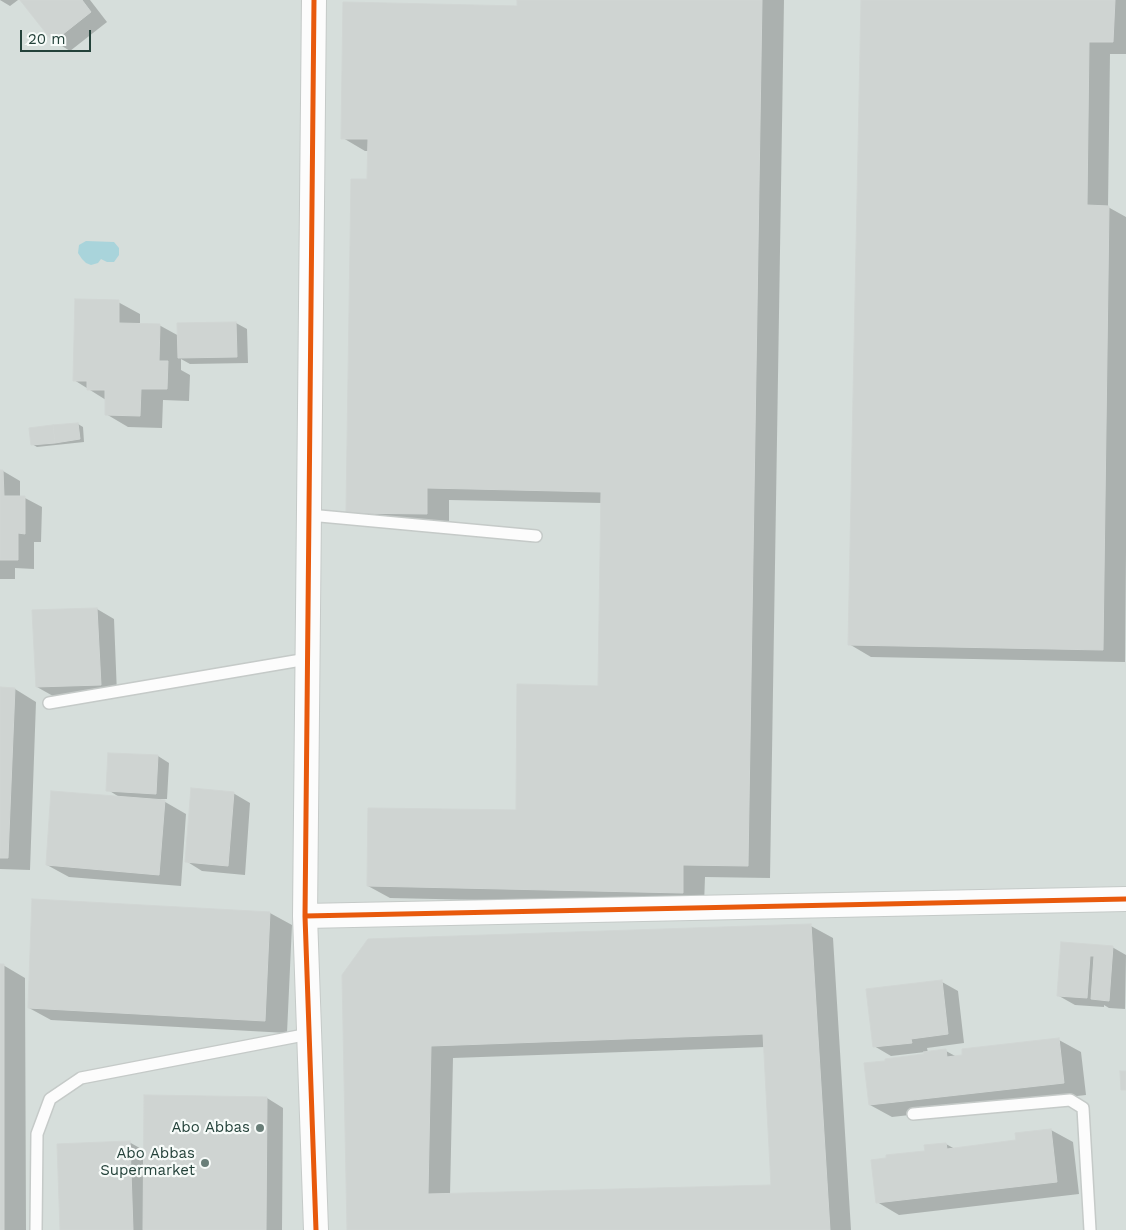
<!DOCTYPE html>
<html>
<head>
<meta charset="utf-8">
<style>
  body { margin:0 }
  #map { position:relative; width:1126px; height:1230px; overflow:hidden; background:#e8edeb; font-family:"Work Sans",sans-serif }
  canvas { display:block }
  .scale { position:absolute; left:20px; top:30px; width:71px; height:22px; box-sizing:border-box; border:2px solid #24423a; border-top:0; padding-left:6px; font-size:15px; line-height:18px; white-space:nowrap; color:#24423a; -webkit-text-stroke:4px #f7fbf9; paint-order:stroke }
</style>
</head>
<body>
<div id="map">
<canvas width="1126" height="1230"></canvas>
<div class="scale">20 m</div>
</div>
<script>
const g = document.querySelector('canvas').getContext('2d');
g.lineJoin = 'round';
function paint(path, color) { g.fillStyle = color; g.fill(path, 'evenodd'); }
const shape = rows => new Path2D(rows.map(r => 'M' + r).join(''));
function stroke(path, color, width, dash) { g.strokeStyle = color; g.lineWidth = width; g.lineCap = dash ? 'butt' : 'round'; g.setLineDash(dash || []); g.stroke(path); }
function drawText(font, color, halo, rows, align = 'center') {
  g.font = font + ' "Work Sans",sans-serif'; g.lineWidth = 4.5; g.setLineDash([]); g.textBaseline = 'middle'; g.strokeStyle = halo; g.fillStyle = color; for (const [text, x, y, turn = 0] of rows) {
    g.save(); g.translate(x, y); g.rotate((+turn || 0) * Math.PI / 180); g.textAlign = isNaN(turn) ? turn : align; if (halo) g.strokeText(text, 0, 0); g.fillText(text, 0, 0); g.restore();
  }
}
const built = shape([
  [0,0,1126,0,1126,1230,0,1230]
]);
const water = shape([
  [86,241,114,242,119,248,119,255,114,262,107,262,101,259,98,263,91,265,86,263,82,259,78,253,79,245]
]);
const shadow = shape([
  [0,0,18,0,10,6],
  [21,0,90,0,107,22,70,51,54,41],
  [519,0,784,0,770,878,705,877,704,905,390,898,368,886,517,812,599,687,602,503,449,500,449,526,369,525,347,512,368,181,369,151,365,151,343,138,519,7],
  [862,0,1126,0,1126,54,1110,54,1108,207,1126,217,1126,553,1125,662,871,657,849,644],
  [118,302,140,314,140,325,159,325,179,336,236,323,247,329,248,363,190,364,181,359,181,370,190,375,189,401,163,400,162,428,128,427,106,414,106,400,74,380],
  [78,424,83,427,84,442,37,447,32,444],
  [0,471,3,471,20,481,20,498,25,498,42,507,41,542,34,542,34,569,15,568,15,579,0,579],
  [97,609,114,619,117,694,53,696,37,687],
  [0,689,15,689,36,702,30,870,0,869],
  [158,756,169,763,167,799,160,799,186,814,181,886,69,877,47,865,121,798,108,790],
  [233,793,250,803,245,875,202,871,186,861],
  [270,913,292,925,287,1033,51,1020,29,1008],
  [811,926,833,938,851,1230,348,1230,344,975],
  [765,1047,772,1186,450,1195,453,1058],
  [1062,943,1112,947,1126,955,1125,1009,1109,1008,1104,1005,1104,1007,1075,1005,1059,996],
  [0,965,3,965,25,978,26,1230,0,1230],
  [942,982,958,991,964,1043,927,1048,928,1053,946,1051,957,1057,1059,1040,1081,1052,1086,1095,892,1117,870,1105,925,1055,925,1052,891,1056,874,1046],
  [267,1098,283,1108,282,1230,62,1230,129,1142,145,1151],
  [1051,1130,1073,1142,1079,1194,899,1215,877,1202,926,1152,926,1146,946,1144,955,1149,1017,1141]
]);
const building = shape([
  [20,0,82,0,91,12,53,42,20,0],
  [517,0,762,0,748,866,683,865,683,893,367,886,368,808,516,810,517,684,598,686,601,492,427,488,427,514,346,513,351,179,367,179,368,139,341,139,343,2,517,6,517,0],
  [861,0,1115,0,1113,42,1089,42,1087,205,1109,206,1103,650,848,645,861,0],
  [75,299,119,300,119,323,160,324,159,361,168,361,167,389,141,389,140,416,105,415,105,390,87,390,87,381,73,381,75,299],
  [236,322,237,357,178,358,177,323,236,322],
  [78,423,80,439,55,443,53,425,78,423],
  [53,425,55,443,31,445,29,428,53,425],
  [0,470,3,470,4,496,25,496,25,534,18,533,18,560,0,560,0,470],
  [97,608,101,685,36,687,32,610,97,608],
  [0,687,15,688,8,858,0,858,0,687],
  [108,753,158,755,156,794,106,791,108,753],
  [191,788,234,792,228,866,185,862,191,788],
  [51,791,165,800,159,875,46,865,51,791],
  [32,899,270,912,265,1021,28,1008,32,899],
  [811,924,830,1230,347,1230,342,975,368,939,811,924],
  [763,1034,771,1185,428,1194,431,1046,763,1034],
  [1061,942,1113,946,1109,1001,1091,999,1094,956,1090,956,1087,998,1057,996,1061,942],
  [0,964,4,964,4,1230,0,1230,0,964],
  [942,980,948,1034,911,1039,912,1043,873,1047,866,989,942,980],
  [1059,1038,1064,1083,869,1105,864,1063,885,1061,885,1059,924,1054,923,1052,946,1049,947,1057,962,1055,962,1049,1059,1038],
  [1120,1071,1126,1071,1126,1090,1121,1090,1120,1071],
  [144,1095,267,1097,266,1230,143,1230,144,1095],
  [1051,1129,1057,1182,876,1203,871,1160,886,1158,886,1155,925,1151,924,1145,946,1143,947,1149,1016,1140,1015,1133,1051,1129],
  [130,1141,133,1230,60,1230,57,1144,130,1141]
]);
const lane = shape([
  [309,515,536,536],
  [49,703,307,659],
  [913,1114,1070,1100,1083,1108,1090,1230],
  [36,1230,37,1134,50,1099,81,1078,309,1034]
]);
const street = shape([
  [314,0,305,916,316,1230],
  [305,916,1126,899]
]);
const cycleway = shape([
  [314,0,305,916,316,1230],
  [305,916,1126,899]
]);
const markers = [
  [260,1128,5,"#697e78"],
  [205,1163,5,"#697e78"]
];
const poiNames = [
  ["Abo Abbas",250,1128],
  ["Abo Abbas",195,1154],
  ["Supermarket",195,1171]
];
paint(built, '#d6dedb');
paint(water, '#a9d4db');
paint(shadow, '#0003');
paint(building, '#cfd4d2');
stroke(building, '#d1d6d4', 1);
stroke(lane, '#c5cac8', 14);
stroke(street, '#c5cac8', 26);
stroke(lane, '#fcfcfc', 11);
stroke(street, '#fcfcfc', 24);
stroke(cycleway, '#e8590c', 5);
for (const [x, y, r, color] of markers) { const dot = new Path2D(); dot.arc(x, y, r, 0, 2 * Math.PI); g.fillStyle = color; g.fill(dot); stroke(dot, '#f7fbf9', 2); }
drawText('15px', '#24423a', '#f7fbf9', poiNames, 'right');
</script>
</body>
</html>
